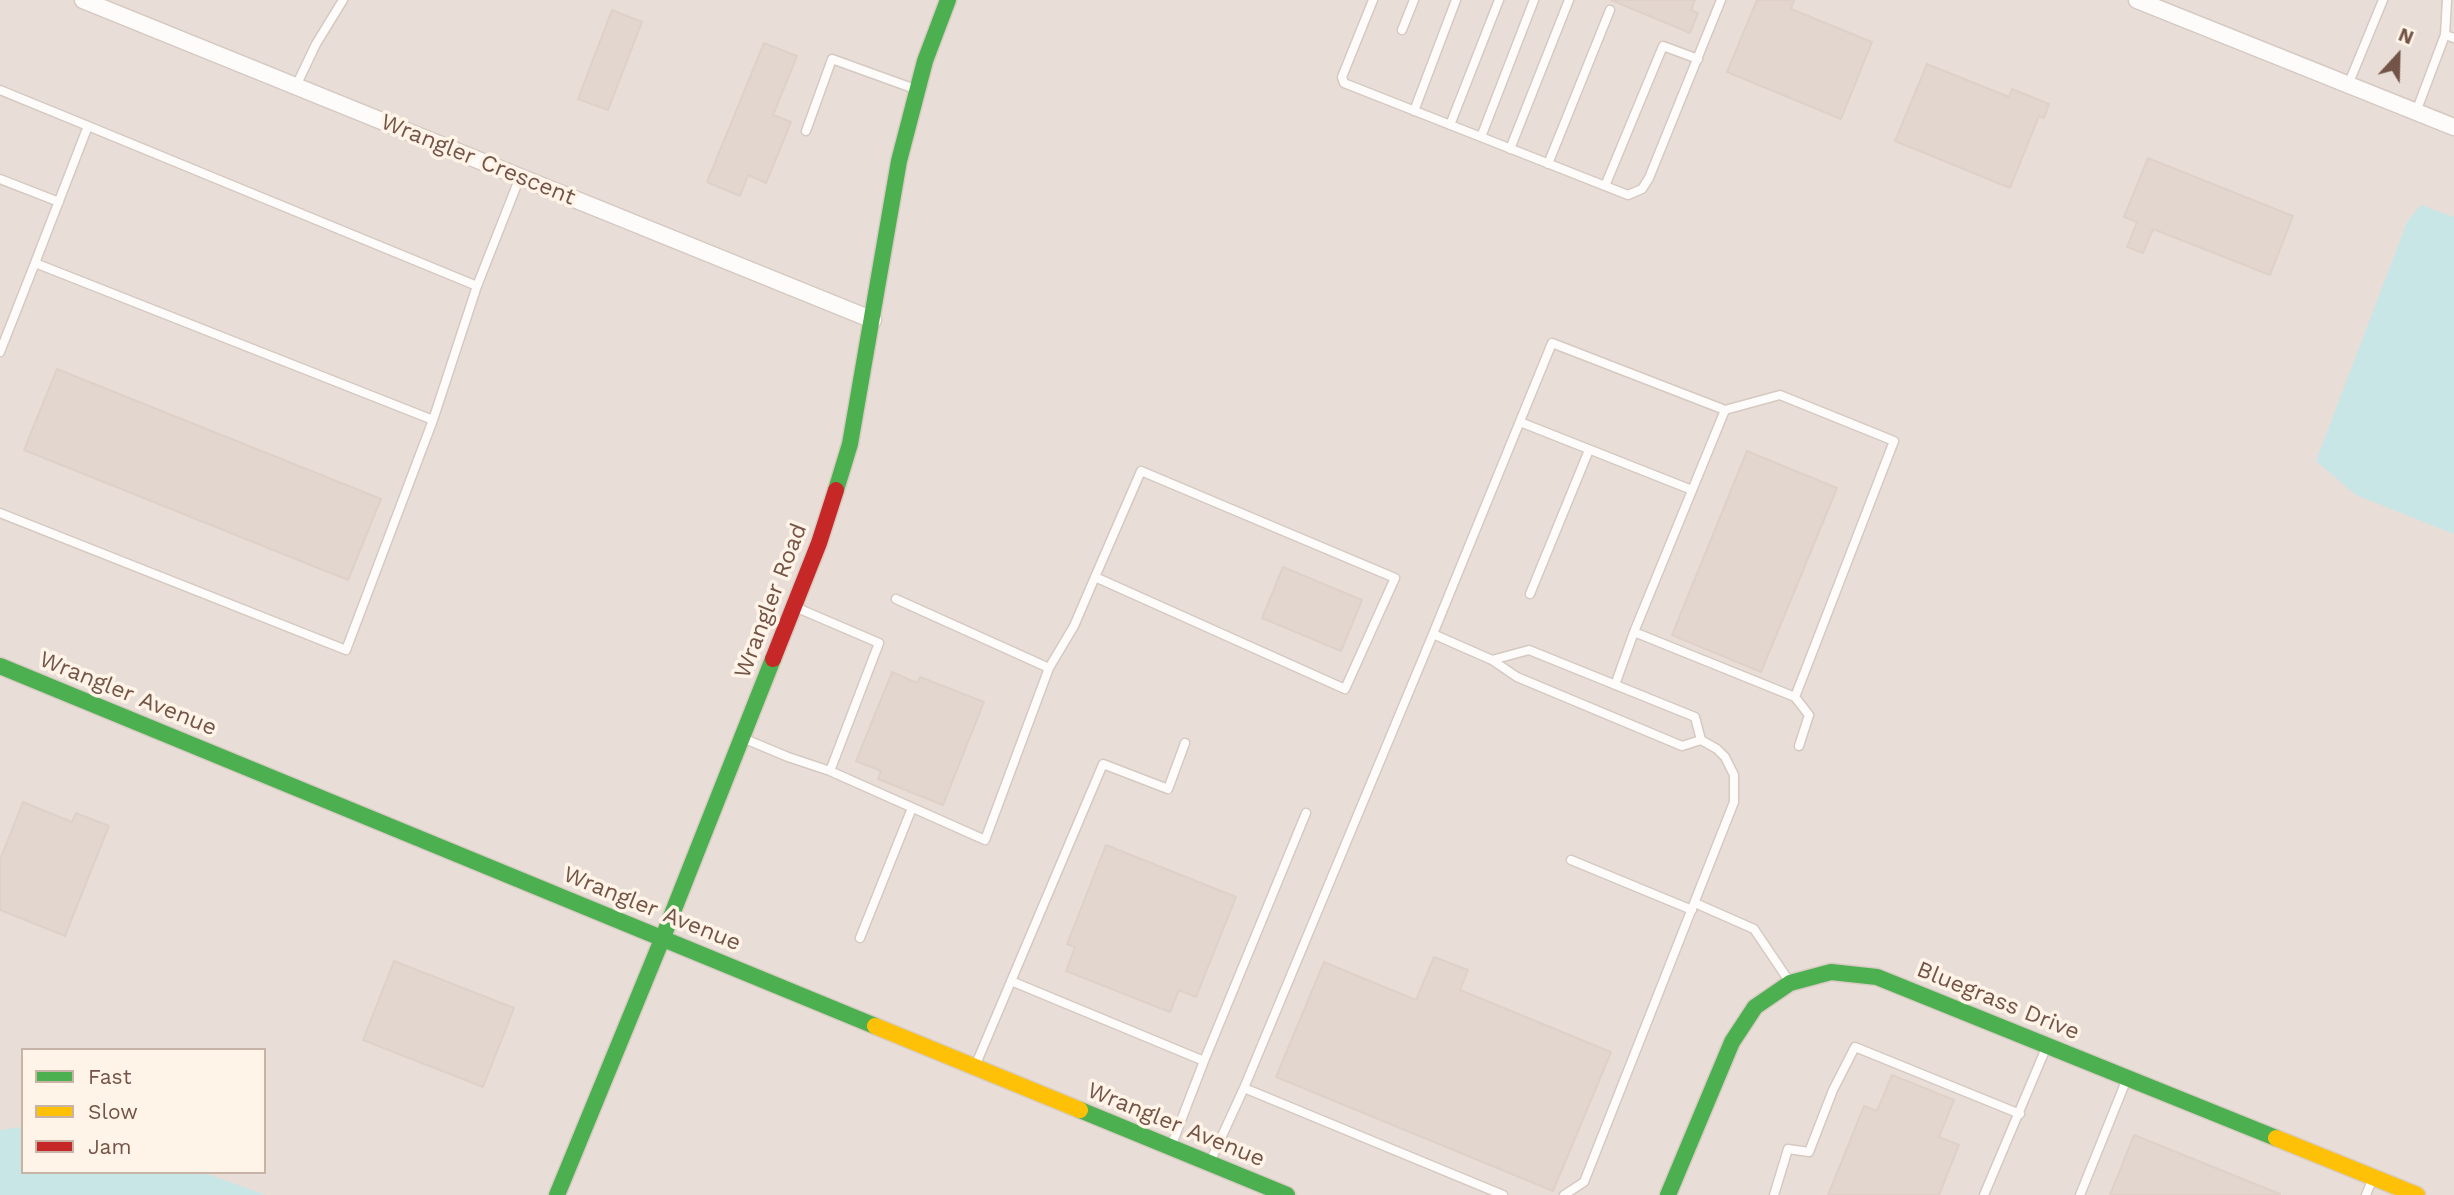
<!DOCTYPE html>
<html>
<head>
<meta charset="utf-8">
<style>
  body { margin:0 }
  #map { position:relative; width:2454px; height:1195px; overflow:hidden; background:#f6eee6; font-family:"Work Sans",sans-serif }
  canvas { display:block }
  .legend { position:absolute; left:21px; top:1048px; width:245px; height:126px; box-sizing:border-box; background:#fff4e7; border:2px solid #c7b4a7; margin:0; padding:9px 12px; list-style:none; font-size:21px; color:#735447 }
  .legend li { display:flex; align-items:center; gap:14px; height:35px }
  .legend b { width:35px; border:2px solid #c7b4a7 }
  .north { position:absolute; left:2363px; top:21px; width:70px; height:70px; -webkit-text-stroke:5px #fff4e7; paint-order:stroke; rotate:22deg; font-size:19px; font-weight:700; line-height:28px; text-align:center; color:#735447 }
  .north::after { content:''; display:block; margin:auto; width:24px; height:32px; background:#735447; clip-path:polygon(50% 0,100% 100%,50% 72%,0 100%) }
</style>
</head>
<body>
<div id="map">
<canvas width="2454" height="1195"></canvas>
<ul class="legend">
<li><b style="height:9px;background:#4caf50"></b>Fast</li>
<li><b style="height:9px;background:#ffc107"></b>Slow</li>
<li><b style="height:9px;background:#c62828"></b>Jam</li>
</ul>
<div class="north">N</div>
</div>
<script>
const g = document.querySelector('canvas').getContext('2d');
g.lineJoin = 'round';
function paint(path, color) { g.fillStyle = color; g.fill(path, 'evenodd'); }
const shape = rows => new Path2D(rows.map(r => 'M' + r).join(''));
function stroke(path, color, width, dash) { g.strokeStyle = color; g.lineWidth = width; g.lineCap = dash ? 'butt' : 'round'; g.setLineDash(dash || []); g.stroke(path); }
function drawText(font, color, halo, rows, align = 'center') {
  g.font = font + ' "Work Sans",sans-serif'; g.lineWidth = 7; g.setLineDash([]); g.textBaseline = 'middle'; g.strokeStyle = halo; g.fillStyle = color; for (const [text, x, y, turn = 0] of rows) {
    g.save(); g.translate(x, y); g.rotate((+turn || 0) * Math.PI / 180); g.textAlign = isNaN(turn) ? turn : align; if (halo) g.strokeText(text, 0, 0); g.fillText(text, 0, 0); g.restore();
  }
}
const industrial = shape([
  [0,0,2454,0,2454,1195,0,1195],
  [23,1050,264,1050,264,1172,23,1172]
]);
const water = shape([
  [2421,205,2454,217,2454,534,2356,495,2316,461,2407,222],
  [23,1127,23,1172,202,1172,266,1195,0,1195,0,1130]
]);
const building = shape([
  [1611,0,1695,0,1691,10,1698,13,1690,33,1611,0],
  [1757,0,1794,0,1791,9,1872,42,1841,119,1727,72,1757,0],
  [612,10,642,22,608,110,578,99,612,10],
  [764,43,797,56,773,115,791,122,766,183,748,175,740,196,707,182,764,43],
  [1927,64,2009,97,2012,89,2049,104,2044,118,2039,116,2010,188,1895,141,1927,64],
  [2148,158,2293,216,2270,275,2153,229,2143,253,2127,247,2137,222,2124,217,2148,158],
  [57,369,381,499,348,580,24,450,57,369],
  [1747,451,1837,488,1761,672,1672,635,1747,451],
  [1283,567,1362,600,1341,651,1262,618,1283,567],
  [892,672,917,683,920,677,984,702,943,805,878,779,881,771,856,761,892,672],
  [23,802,72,822,76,813,109,826,65,936,0,910,0,860,23,802],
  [1106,845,1236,897,1196,997,1179,990,1170,1012,1066,971,1075,947,1067,944,1106,845],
  [1434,957,1468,970,1460,990,1611,1052,1553,1191,1276,1077,1324,962,1416,1000,1434,957],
  [394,961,514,1008,483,1087,363,1040,394,961],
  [1892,1075,1954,1100,1939,1137,1959,1145,1939,1195,1828,1195,1864,1106,1877,1111,1892,1075],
  [2134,1135,2280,1194,2280,1195,2110,1195,2134,1135]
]);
const lane = shape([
  [1373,0,1342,77,1344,83,1628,195,1642,189,1649,178,1721,0],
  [1402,30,1414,0],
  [2445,35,2447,0],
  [2348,85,2383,0],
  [296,86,316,44,343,0],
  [0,90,88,126],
  [1414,111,1456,0],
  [2416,112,2445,35,2454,38],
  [1450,125,1499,0],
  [806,131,832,59,915,89],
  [1481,137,1534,0],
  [1510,149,1569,0],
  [1548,164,1610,10],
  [0,179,59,202],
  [1605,186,1663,46,1698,59],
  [35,263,88,126,477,286,520,177],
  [0,352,35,263,433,420,346,650,0,513],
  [433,420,477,286],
  [1520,422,1692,490],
  [1530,594,1589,450],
  [1634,632,1795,697],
  [1433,634,1552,343,1725,410],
  [1492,660,1529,650,1695,717,1701,740],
  [1049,668,1074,626,1095,577,1141,471,1395,578,1345,689,1095,577],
  [1615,685,1634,632,1725,410,1780,395,1894,441,1795,697,1809,715,1799,746],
  [745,739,788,757,830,771,879,643,795,607],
  [830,771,985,840,1049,668,896,599],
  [1571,860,1692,910],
  [1695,903,1754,929,1789,981],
  [860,938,912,808],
  [1011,981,1204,1061,1172,1144],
  [1204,1061,1306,813],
  [976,1064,1103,764,1168,789,1185,743],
  [1244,1088,1503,1195],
  [1210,1162,1244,1088,1433,634,1492,660,1517,677,1682,746,1701,740,1717,749,1725,757,1734,775,1734,802,1584,1182,1564,1195],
  [1774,1195,1788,1149,1809,1152,1833,1090,1855,1047,2020,1114],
  [1984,1195,2046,1048],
  [2080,1195,2126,1081],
  [2366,1195,2372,1180]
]);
const street = shape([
  [83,0,873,320],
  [2137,0,2454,127]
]);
const fast = shape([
  [836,490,850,444,899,161,925,61,948,0],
  [0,666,875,1026],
  [1080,1110,1287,1195],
  [557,1195,663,937,773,659],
  [1668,1195,1732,1042,1755,1007,1790,983,1831,972,1877,977,2276,1138]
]);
const slow = shape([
  [875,1026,1080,1110],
  [2276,1138,2417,1195]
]);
const jam = shape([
  [773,659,819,543,836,490]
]);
const streetNames = [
  ["Wrangler Crescent",478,160,22],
  ["Wrangler Road",771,601,-69],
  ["Wrangler Avenue",128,694,22],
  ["Wrangler Avenue",652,909,22],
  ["Bluegrass Drive",1998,1001,22],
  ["Wrangler Avenue",1176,1125,22]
];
paint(industrial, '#e8ded7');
paint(water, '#c8e6e6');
paint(building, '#e2d6ce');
stroke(building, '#dfd1c8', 2);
stroke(lane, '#d5c9c2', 11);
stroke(street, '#d5c9c2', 19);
stroke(fast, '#d7cbc3', 19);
stroke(slow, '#d7cbc3', 19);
stroke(jam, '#d7cbc3', 19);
stroke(lane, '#fefcfb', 8);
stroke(street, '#fefcfb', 16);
stroke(fast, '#4caf50', 16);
stroke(slow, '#ffc107', 16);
stroke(jam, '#c62828', 16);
drawText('23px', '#735447', '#fff4e7', streetNames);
</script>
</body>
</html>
